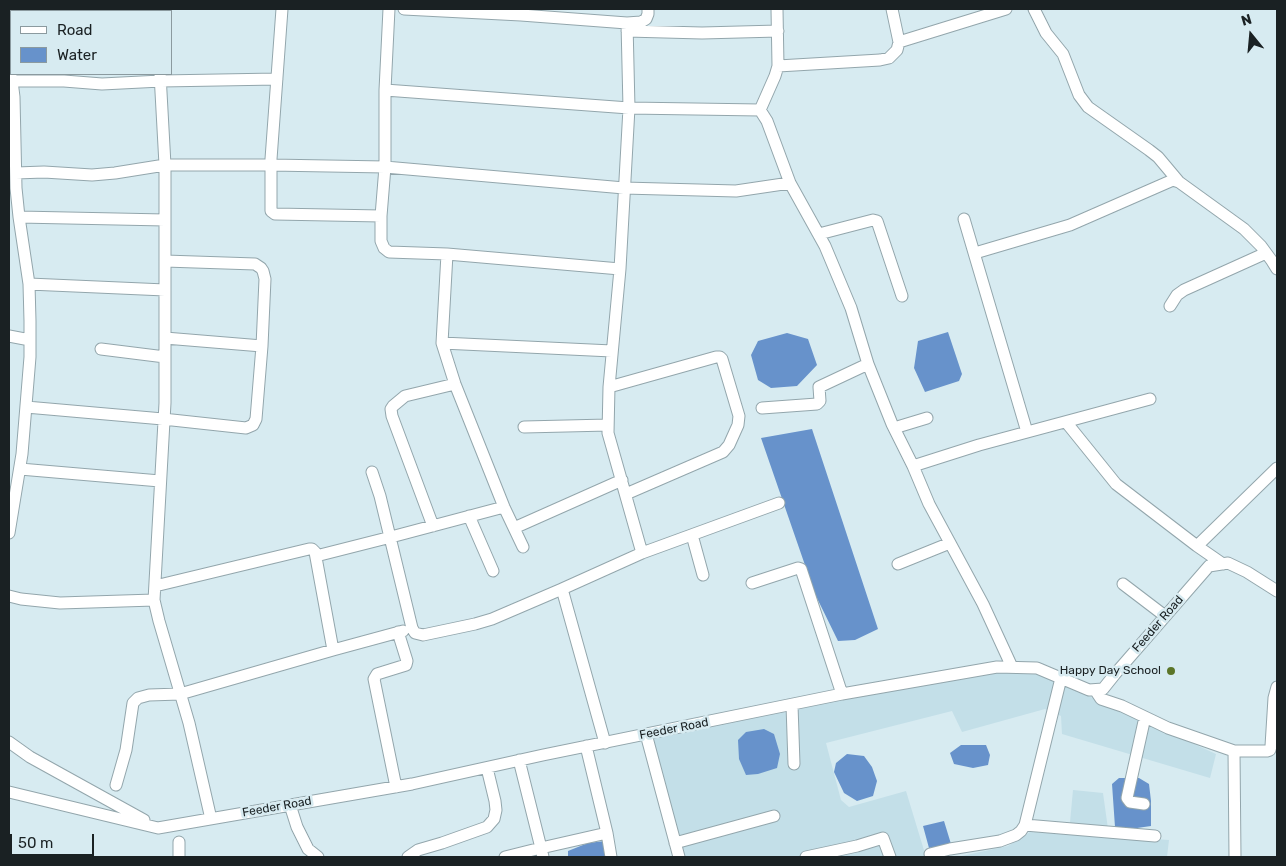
<!DOCTYPE html>
<html>
<head>
<meta charset="utf-8">
<style>
  body { margin:0 }
  #map { position:relative; width:1286px; height:866px; overflow:hidden; background:#d7ebf1; font-family:Rubik,sans-serif }
  canvas { display:block }
  .frame { position:absolute; inset:0; border:10px solid #1a2123; pointer-events:none }
  .legend { position:absolute; left:10px; top:10px; width:162px; height:65px; box-sizing:border-box; background:#d7ebf1; border:1px solid #8b9a9f; margin:0; padding:6px 9px; list-style:none; font-size:15px; color:#1a2123 }
  .legend li { display:flex; align-items:center; gap:10px; height:25px }
  .legend b { width:25px; border:1px solid #8b9a9f }
  .north { position:absolute; left:1226px; top:10px; width:50px; height:50px; -webkit-text-stroke:4px #d7ebf1; paint-order:stroke; rotate:343deg; font-size:14px; font-weight:700; line-height:20px; text-align:center; color:#1a2123 }
  .north::after { content:''; display:block; margin:auto; width:18px; height:22px; background:#1a2123; clip-path:polygon(50% 0,100% 100%,50% 72%,0 100%) }
  .scale { position:absolute; left:10px; top:834px; width:84px; height:22px; box-sizing:border-box; border:2px solid #1a2123; border-top:0; padding-left:6px; font-size:15px; line-height:18px; white-space:nowrap; color:#1a2123; -webkit-text-stroke:4px #d7ebf1; paint-order:stroke }
</style>
</head>
<body>
<div id="map">
<canvas width="1286" height="866"></canvas>
<div class="frame"></div>
<ul class="legend">
<li><b style="height:6px;background:#fff"></b>Road</li>
<li><b style="height:14px;background:#6792cb"></b>Water</li>
</ul>
<div class="north">N</div>
<div class="scale">50 m</div>
</div>
<script>
const g = document.querySelector('canvas').getContext('2d');
g.lineJoin = 'round';
function paint(path, color) { g.fillStyle = color; g.fill(path, 'evenodd'); }
const shape = rows => new Path2D(rows.map(r => 'M' + r).join(''));
function stroke(path, color, width, dash) { g.strokeStyle = color; g.lineWidth = width; g.lineCap = dash ? 'butt' : 'round'; g.setLineDash(dash || []); g.stroke(path); }
function drawText(font, color, halo, rows, align = 'center') {
  g.font = font + ' Rubik,sans-serif'; g.lineWidth = 5; g.setLineDash([]); g.textBaseline = 'middle'; g.strokeStyle = halo; g.fillStyle = color; for (const [text, x, y, turn = 0] of rows) {
    g.save(); g.translate(x, y); g.rotate((+turn || 0) * Math.PI / 180); g.textAlign = isNaN(turn) ? turn : align; if (halo) g.strokeText(text, 0, 0); g.fillText(text, 0, 0); g.restore();
  }
}
const built = shape([
  [999,670,1036,672,1216,754,1210,778,1062,734,1061,716,1045,709,962,732,952,711,826,743,841,800,849,807,906,791,926,857,683,857,652,737,859,694],
  [1073,790,1103,793,1109,836,1169,840,1167,857,957,857,1008,846,1030,832,1069,833]
]);
const water = shape([
  [948,332,962,374,959,381,925,392,914,368,918,341],
  [787,333,808,339,817,365,797,386,771,388,758,380,751,355,758,341],
  [812,429,878,629,855,640,838,641,815,594,761,438],
  [764,729,774,734,780,754,777,768,758,774,746,775,739,759,738,740,746,732],
  [961,745,986,745,990,755,988,765,973,768,954,764,950,753],
  [847,754,864,756,872,767,877,781,873,796,857,801,844,793,834,772,836,763],
  [1119,778,1139,778,1149,784,1151,801,1151,826,1123,830,1115,827,1112,784],
  [944,821,951,844,929,848,923,826],
  [605,841,613,857,568,857,568,851,588,843]
]);
const minor = shape([
  [157,9,157,11],
  [282,9,271,159,271,211,275,214,381,216],
  [389,9,385,90,385,167,381,216,381,241,384,248,389,252,447,254,620,269],
  [404,9,521,15,627,23,641,22,646,19,648,14,648,9],
  [1034,9,1046,33,1063,54,1079,95,1088,107,1149,150,1158,157,1179,182],
  [627,23,629,108,620,269,609,387,608,433,642,553],
  [627,31,702,33,778,31],
  [899,42,1006,9],
  [778,66,880,60,889,58,897,50,899,42,892,9],
  [9,67,12,81,14,97,16,188,19,217,29,284,30,321,30,357,22,454,9,533],
  [160,74,165,165,165,403,154,600,159,621,189,723,211,819],
  [12,81,64,81,102,84,161,81,277,79],
  [385,90,629,108,760,110,767,121,790,183,825,246,851,308,868,364,892,424,913,466,929,504,983,604,1012,667],
  [760,110,775,76,778,66,777,9],
  [16,173,44,172,92,175,115,173,165,165,271,165,385,167,624,188,736,191,790,183],
  [19,217,165,220],
  [964,219,1027,432],
  [819,234,873,220,877,221,902,296],
  [975,253,1070,225,1173,180,1179,182,1244,229,1261,246,1272,261,1277,269],
  [447,254,442,343,455,384,504,507,523,547],
  [29,284,165,290],
  [1170,306,1177,295,1184,290,1266,253],
  [9,336,30,340],
  [165,338,262,346],
  [442,343,612,351],
  [101,349,165,357],
  [609,387,716,357,720,357,722,359,739,416,738,425,729,445,723,452,626,494],
  [26,407,163,419,246,428,253,425,256,419,262,346,265,279,263,271,261,268,255,264,165,261],
  [762,408,817,404,820,401,819,387,868,364],
  [1066,422,1116,484,1197,546,1223,564],
  [524,427,608,425],
  [894,428,927,418],
  [913,466,979,445,1150,399],
  [20,469,160,481],
  [372,472,380,496,412,628,415,633,423,635,475,624,492,619,562,589],
  [469,516,493,571],
  [433,526,392,416,391,409,393,406,405,396,455,384],
  [514,528,622,480],
  [692,535,703,575],
  [1197,546,1277,468],
  [316,556,391,537,504,507],
  [898,564,950,543],
  [752,583,798,568,801,569,842,694],
  [1123,584,1165,616],
  [9,596,21,599,60,603,154,600],
  [333,650,403,631],
  [1095,690,1101,699,1122,706,1168,728,1234,751,1235,857],
  [792,705,794,764],
  [646,734,679,857],
  [9,742,30,757,144,820],
  [605,743,562,589,642,553,779,503],
  [586,746,607,833,611,857],
  [1234,751,1267,751,1270,750,1271,746,1274,698,1277,687],
  [116,785,126,750,133,703,138,698,149,695,180,694,333,650,315,552,312,549,309,549,155,586],
  [396,787,374,679,377,674,406,665,407,661,398,632],
  [9,792,158,828,412,784,543,755,842,694,997,667,1037,668,1089,690,1103,689,1115,674,1209,566,1228,563,1247,572,1277,591],
  [1144,804,1130,802,1127,798,1145,717],
  [290,805,297,827,308,849,318,857],
  [1025,825,1155,836],
  [179,842,179,857],
  [675,843,774,816],
  [930,854,950,849,1000,841,1016,835,1021,831,1025,825,1061,678],
  [408,857,418,850,442,843,487,827,494,819,496,810,495,801,487,768],
  [505,857,541,848,519,760],
  [543,857,541,848,607,833],
  [806,857,857,846,883,838,890,857]
]);
const markers = [
  [1171,671,5,"#5b7528"]
];
const streetNames = [
  ["Feeder Road",1158,624,-49],
  ["Feeder Road",674,729,-11],
  ["Feeder Road",277,807,-10]
];
const poiNames = [
  ["Happy Day School",1161,671]
];
paint(built, '#c3dfe8');
paint(water, '#6792cb');
stroke(minor, '#93a6ac', 13);
stroke(minor, '#fff', 11);
for (const [x, y, r, color] of markers) { const dot = new Path2D(); dot.arc(x, y, r, 0, 2 * Math.PI); g.fillStyle = color; g.fill(dot); stroke(dot, '#d7ebf1', 2); }
drawText('12px', '#1a2123', '#d7ebf1', streetNames);
drawText('12px', '#1a2123', '#d7ebf1', poiNames, 'right');
</script>
</body>
</html>
